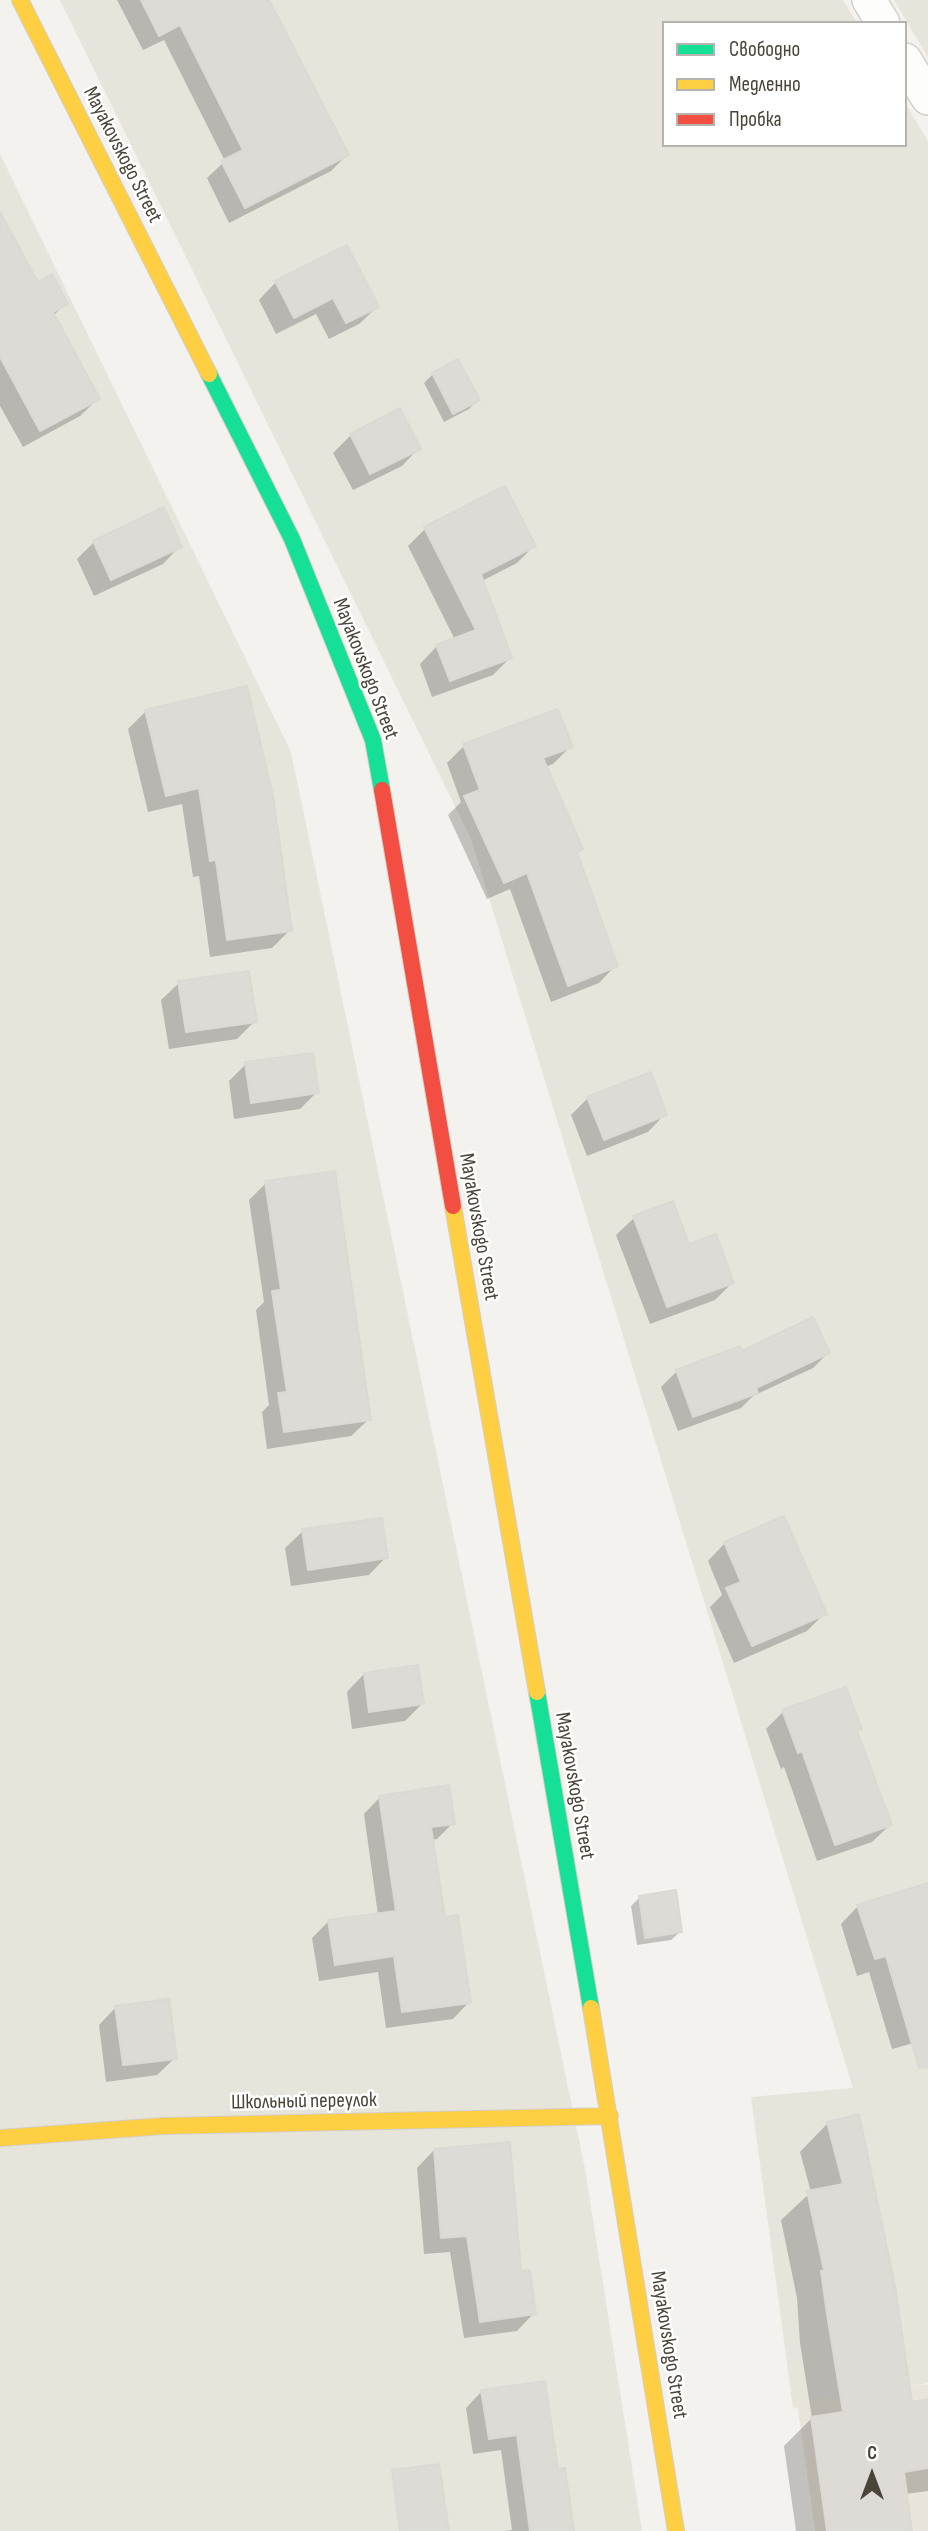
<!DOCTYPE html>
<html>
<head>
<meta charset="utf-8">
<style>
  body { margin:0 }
  #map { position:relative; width:928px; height:2531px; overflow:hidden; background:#f4f2ee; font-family:"Sofia Sans Condensed",sans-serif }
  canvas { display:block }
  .legend { position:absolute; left:662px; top:21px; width:245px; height:126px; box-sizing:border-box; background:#fff; border:2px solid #b7b4b0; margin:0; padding:9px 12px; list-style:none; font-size:21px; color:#4b4439 }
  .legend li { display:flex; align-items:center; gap:14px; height:35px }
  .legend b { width:35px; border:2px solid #b7b4b0 }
  .north { position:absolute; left:837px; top:2440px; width:70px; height:70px; -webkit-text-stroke:5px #fff; paint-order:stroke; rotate:0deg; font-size:19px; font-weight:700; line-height:28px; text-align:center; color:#4b4439 }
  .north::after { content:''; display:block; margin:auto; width:24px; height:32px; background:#4b4439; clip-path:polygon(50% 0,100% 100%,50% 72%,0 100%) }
</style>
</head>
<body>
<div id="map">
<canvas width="928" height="2531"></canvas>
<ul class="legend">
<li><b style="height:9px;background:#16e098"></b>Свободно</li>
<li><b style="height:9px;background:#ffcf43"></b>Медленно</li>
<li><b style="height:9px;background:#f24e42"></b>Пробка</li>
</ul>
<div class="north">С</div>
</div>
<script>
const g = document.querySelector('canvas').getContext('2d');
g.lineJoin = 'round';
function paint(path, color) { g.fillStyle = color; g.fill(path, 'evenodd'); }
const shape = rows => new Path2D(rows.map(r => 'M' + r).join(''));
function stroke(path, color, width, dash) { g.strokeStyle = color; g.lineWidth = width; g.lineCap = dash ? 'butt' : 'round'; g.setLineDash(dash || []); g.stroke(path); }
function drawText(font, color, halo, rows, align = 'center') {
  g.font = font + ' "Sofia Sans Condensed",sans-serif'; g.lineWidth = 5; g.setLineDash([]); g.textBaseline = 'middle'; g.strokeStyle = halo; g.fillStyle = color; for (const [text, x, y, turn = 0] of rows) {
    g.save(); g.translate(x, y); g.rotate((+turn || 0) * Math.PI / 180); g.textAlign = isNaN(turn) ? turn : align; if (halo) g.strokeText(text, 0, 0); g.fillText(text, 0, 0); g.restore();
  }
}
const residential = shape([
  [60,0,843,0,857,23,664,23,664,145,905,145,905,103,928,141,928,2383,793,2408,751,2097,853,2088,471,839],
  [894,0,928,0,928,57],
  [0,154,291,752,585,2169,642,2531,0,2531]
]);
const education = shape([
  [928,2384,928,2531,815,2531,797,2402]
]);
const shadow = shape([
  [117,0,269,0,347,155,331,171,229,223,207,178,225,161,164,40,143,50],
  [0,215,37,284,66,303,53,316,98,399,80,416,23,447,0,406],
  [276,282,377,307,359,324,329,339,316,314,276,334,259,300],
  [433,374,477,400,469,409,444,422,424,383],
  [351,435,419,448,402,466,353,490,333,453],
  [425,529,534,546,517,563,482,581,510,658,493,675,432,697,420,664,437,646,455,640,408,546],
  [94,542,180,546,163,564,94,596,77,559],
  [245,688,290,930,272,948,210,957,199,876,193,877,182,804,148,812,128,729,146,711],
  [464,746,570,747,553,764,545,767,581,849,576,854,616,965,599,983,551,1002,510,889,487,899,448,815,461,802,447,763],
  [179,983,255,1021,237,1039,169,1049,161,1000],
  [246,1064,317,1092,300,1109,234,1119,229,1081],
  [588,1098,665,1114,648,1132,587,1156,571,1115],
  [266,1183,369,1419,351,1436,267,1449,262,1412,269,1405,256,1310,264,1302,249,1200],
  [672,1203,688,1246,732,1283,715,1300,650,1324,616,1235,634,1218],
  [741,1353,828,1353,813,1368,753,1396,741,1408,678,1431,661,1387,677,1371],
  [303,1531,386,1557,369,1575,291,1586,285,1548],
  [725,1543,824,1614,807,1631,734,1663,710,1607,722,1595,708,1561],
  [364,1674,422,1704,405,1721,352,1729,347,1692],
  [783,1712,860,1729,856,1732,890,1825,872,1842,817,1861,784,1767,781,1769,766,1729],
  [380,1797,453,1823,437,1839,431,1840,443,1919,469,2002,453,2019,386,2028,378,1972,319,1981,312,1938,329,1921,378,1915,364,1814],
  [928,1885,928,2039,892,2049,869,1972,857,1976,841,1924,858,1906],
  [640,1897,680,1932,671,1940,637,1945,631,1906],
  [116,2007,175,2058,157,2075,106,2082,99,2025],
  [858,2116,911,2404,928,2401,928,2491,905,2494,911,2531,796,2531,784,2446,812,2418,800,2343,797,2298,781,2220,811,2192,800,2152,827,2124],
  [434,2150,520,2273,534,2313,517,2331,464,2338,450,2252,424,2254,417,2168],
  [482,2391,557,2471,572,2531,505,2531,512,2530,501,2450,473,2454,466,2408]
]);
const building = shape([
  [141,0,269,0,349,155,245,208,221,161,243,150,180,25,159,36,141,0],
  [0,212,38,282,52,274,68,304,53,312,100,399,40,431,0,357,0,212],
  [347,245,379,307,346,323,333,298,294,318,275,281,347,245],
  [458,359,480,400,453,414,432,373,458,359],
  [400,408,421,449,370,474,350,434,400,408],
  [505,486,536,546,481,574,512,658,450,681,436,645,476,630,424,527,505,486],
  [164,507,182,547,111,580,93,541,164,507],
  [247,686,273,796,292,931,227,940,216,860,210,861,199,788,166,796,145,710,247,686],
  [558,709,573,747,543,758,583,849,577,852,618,966,568,986,527,873,504,883,464,796,480,790,463,744,558,709],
  [249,971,257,1022,186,1032,178,981,249,971],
  [313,1053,319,1093,251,1103,245,1062,313,1053],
  [651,1072,667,1115,604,1140,587,1097,651,1072],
  [335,1171,371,1420,284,1432,278,1393,287,1392,272,1291,281,1290,265,1181,335,1171],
  [673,1201,689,1244,716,1234,734,1283,667,1307,633,1216,673,1201],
  [813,1317,830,1353,756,1388,758,1393,693,1417,676,1370,740,1346,742,1351,813,1317],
  [784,1516,827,1614,752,1646,726,1588,741,1582,724,1542,784,1516],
  [382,1518,388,1558,308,1570,302,1529,382,1518],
  [418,1665,424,1704,369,1712,364,1673,418,1665],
  [846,1687,862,1729,857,1731,892,1825,835,1845,802,1751,798,1753,782,1710,846,1687],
  [449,1785,455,1824,431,1827,445,1917,458,1915,471,2003,402,2012,394,1956,335,1965,328,1920,396,1911,379,1796,449,1785],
  [928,1883,928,2067,919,2068,886,1956,875,1959,857,1905,928,1883],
  [676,1890,682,1932,645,1938,639,1896,676,1890],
  [169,1999,177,2059,123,2065,115,2006,169,1999],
  [859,2114,895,2286,912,2402,928,2399,928,2468,904,2472,912,2531,827,2531,811,2417,843,2412,827,2314,821,2271,824,2270,807,2191,843,2184,827,2122,859,2114],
  [510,2142,521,2271,530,2270,536,2314,480,2322,467,2236,441,2238,434,2149,510,2142],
  [545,2381,558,2469,565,2468,574,2531,530,2531,517,2435,489,2439,481,2390,545,2381],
  [439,2464,449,2531,400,2531,392,2470,439,2464]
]);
const street = shape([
  [869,0,883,23],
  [905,60,928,98]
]);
const fast = shape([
  [209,374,292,539,373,740,382,790],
  [537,1692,591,2008]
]);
const slow = shape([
  [20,0,209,374],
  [453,1206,537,1692],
  [591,2008,676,2531],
  [0,2138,163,2126,610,2116]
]);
const jam = shape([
  [382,790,453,1206]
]);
const streetNames = [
  ["Mayakovskogo Street",122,155,63],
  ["Mayakovskogo Street",365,669,69],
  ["Mayakovskogo Street",478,1227,80],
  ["Mayakovskogo Street",574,1786,80],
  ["Школьный переулок",304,2102,-1],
  ["Mayakovskogo Street",668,2345,81]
];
paint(residential, '#e7e4dc');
paint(education, '#eae5da');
paint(shadow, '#0003');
paint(building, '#dedbd6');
stroke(building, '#dcd9d4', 2);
stroke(street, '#d2d0cb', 36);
stroke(fast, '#d3cfc5', 18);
stroke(slow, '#d3cfc5', 18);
stroke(jam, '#d3cfc5', 18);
stroke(street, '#fdfdfc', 33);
stroke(fast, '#16e098', 16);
stroke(slow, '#ffcf43', 16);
stroke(jam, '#f24e42', 16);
drawText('21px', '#4b4439', '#fff', streetNames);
</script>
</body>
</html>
